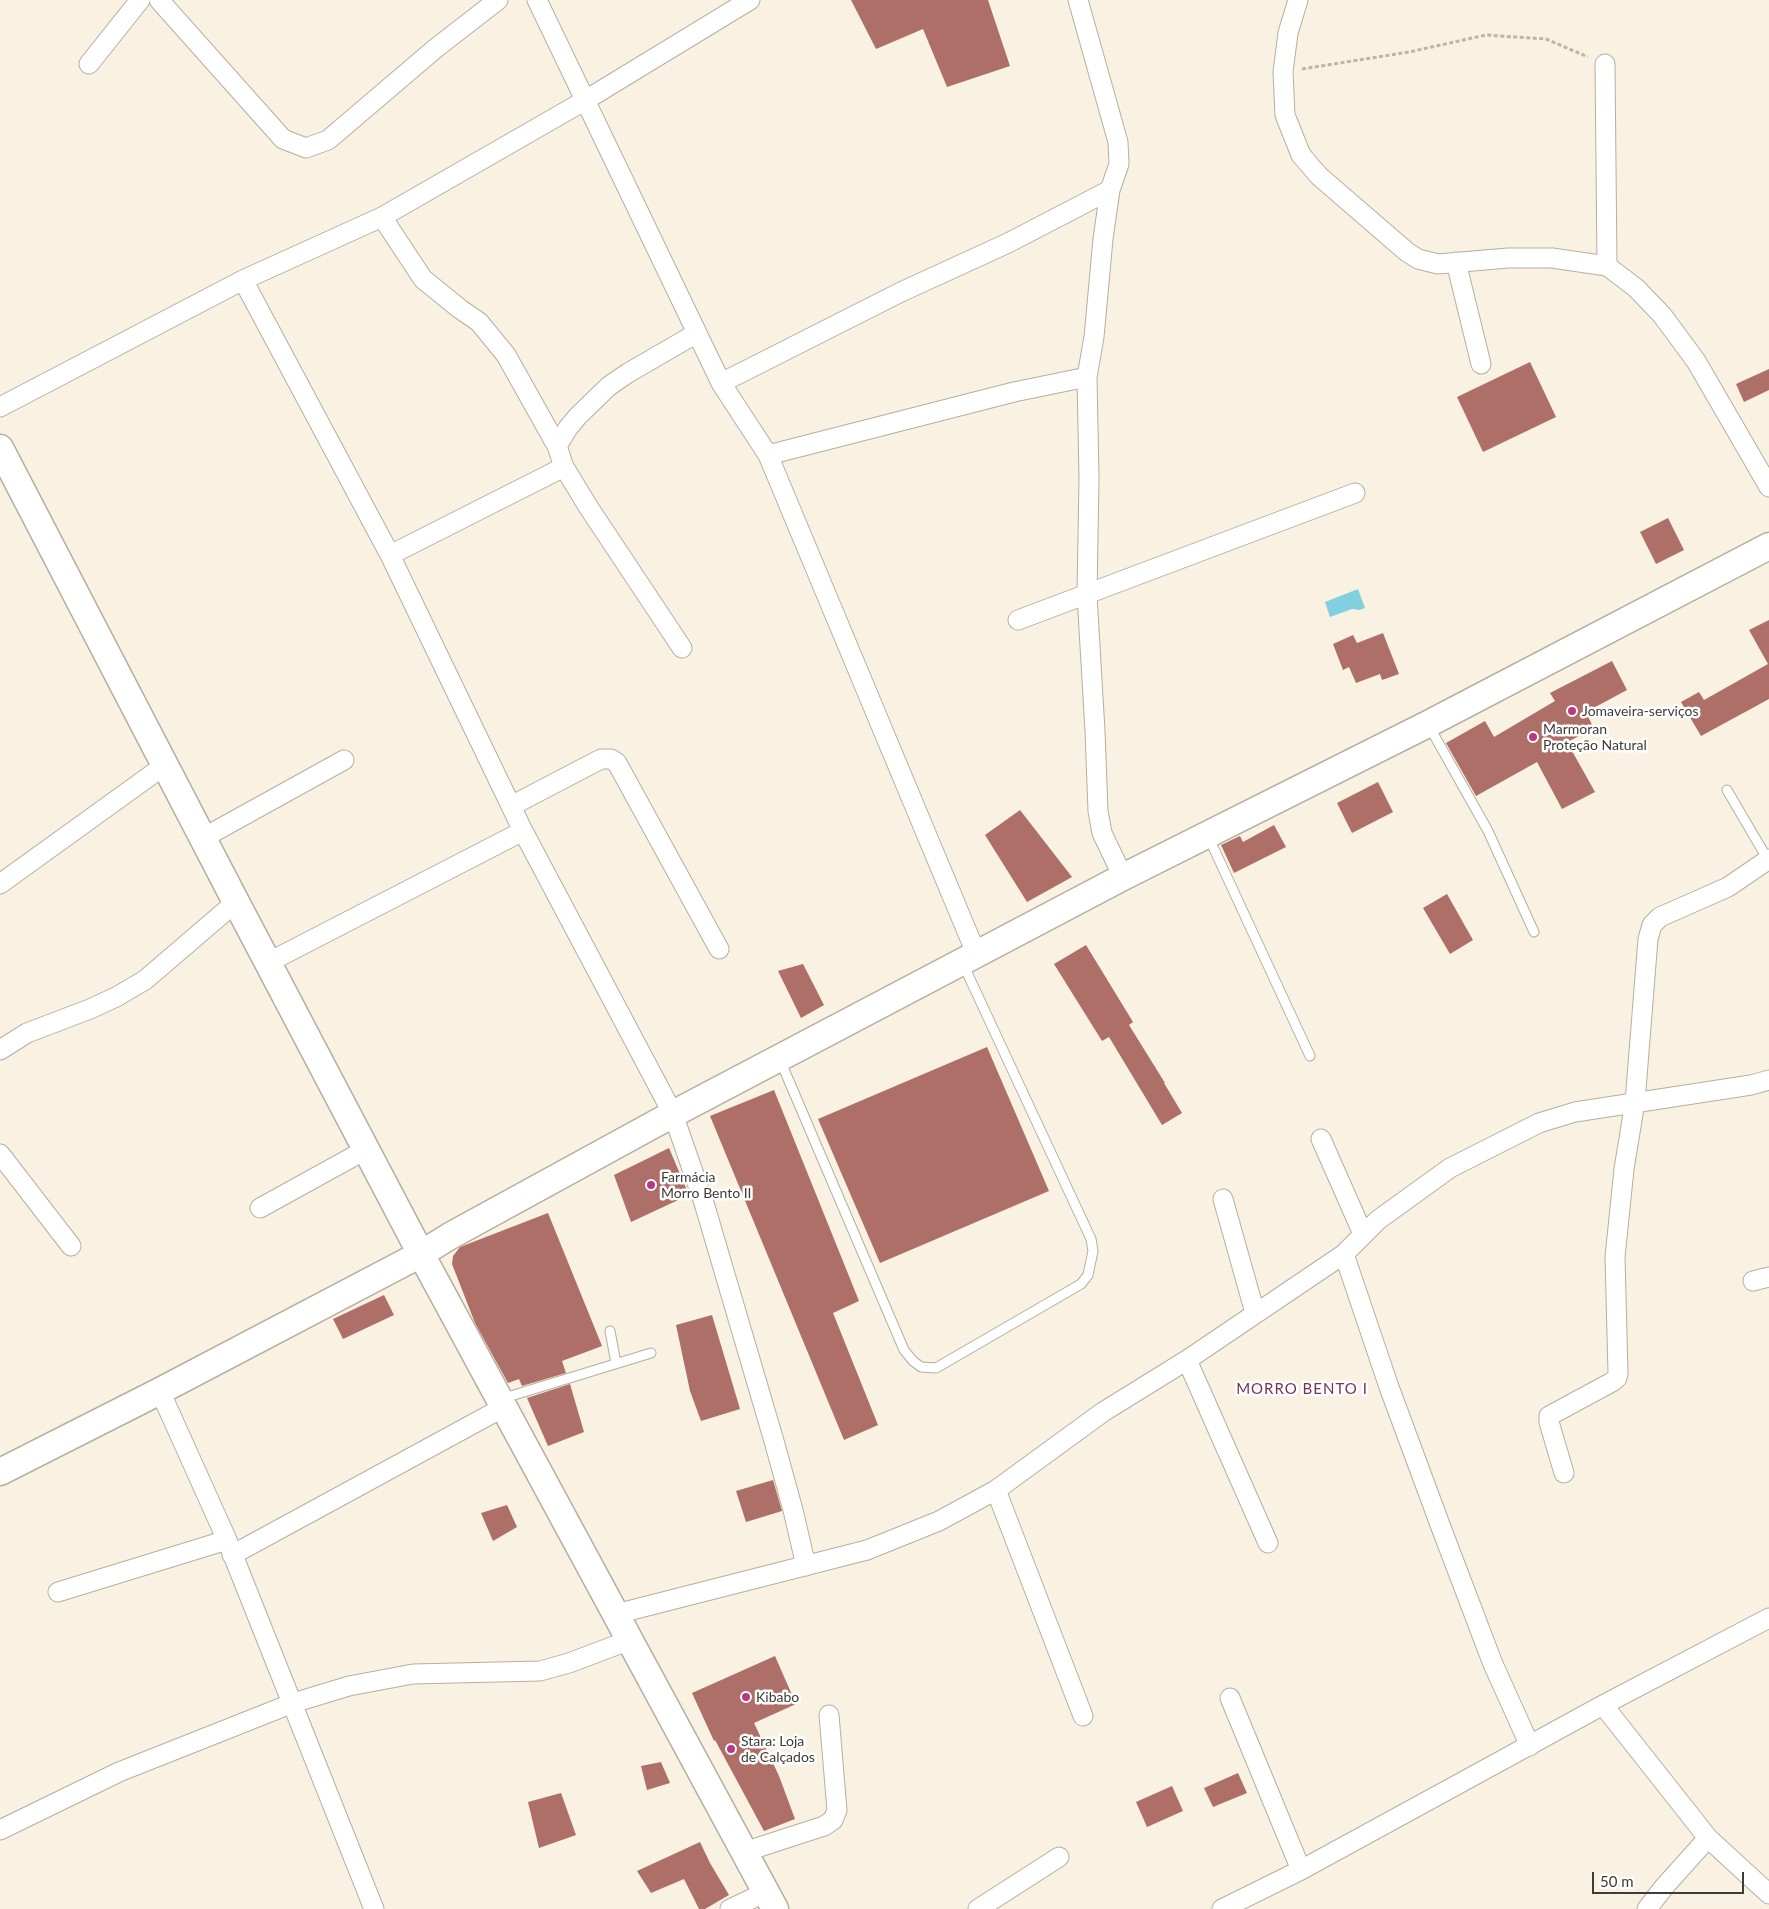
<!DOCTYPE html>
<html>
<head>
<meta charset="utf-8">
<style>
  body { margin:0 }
  #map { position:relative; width:1769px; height:1909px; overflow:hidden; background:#f9f1e1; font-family:Lato,sans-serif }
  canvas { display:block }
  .scale { position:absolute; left:1592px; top:1872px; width:152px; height:22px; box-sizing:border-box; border:2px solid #3e3c35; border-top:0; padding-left:6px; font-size:15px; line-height:18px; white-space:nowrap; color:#3e3c35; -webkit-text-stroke:4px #fff; paint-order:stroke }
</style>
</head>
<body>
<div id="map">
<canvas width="1769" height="1909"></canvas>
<div class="scale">50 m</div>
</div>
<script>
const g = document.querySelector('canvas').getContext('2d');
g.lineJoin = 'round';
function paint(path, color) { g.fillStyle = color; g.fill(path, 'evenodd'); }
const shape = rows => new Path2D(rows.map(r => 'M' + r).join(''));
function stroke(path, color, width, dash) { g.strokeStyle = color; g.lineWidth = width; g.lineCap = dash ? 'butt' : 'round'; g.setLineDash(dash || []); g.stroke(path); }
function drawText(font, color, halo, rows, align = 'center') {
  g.font = font + ' Lato,sans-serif'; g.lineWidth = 5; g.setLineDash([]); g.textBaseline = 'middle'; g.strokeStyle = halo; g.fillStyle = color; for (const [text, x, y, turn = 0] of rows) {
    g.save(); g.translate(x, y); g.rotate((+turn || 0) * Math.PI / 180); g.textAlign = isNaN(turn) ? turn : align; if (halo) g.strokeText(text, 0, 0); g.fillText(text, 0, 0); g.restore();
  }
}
const water = shape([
  [1358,589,1365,608,1359,610,1352,609,1330,617,1325,602]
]);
const building = shape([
  [851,0,988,0,1010,66,947,87,923,29,876,49],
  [1530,362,1556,417,1483,452,1457,397],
  [1769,369,1769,390,1744,402,1736,384],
  [1668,518,1684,550,1656,564,1640,532],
  [1769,620,1769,699,1701,736,1681,702,1699,692,1704,700,1768,664,1749,630],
  [1383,633,1399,674,1382,680,1380,674,1356,683,1349,667,1343,670,1333,644,1353,635,1357,643],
  [1612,661,1627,690,1586,712,1594,729,1567,742,1595,792,1562,809,1537,762,1476,796,1446,743,1485,721,1494,737,1555,701,1550,693],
  [1378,782,1393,812,1352,833,1337,803],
  [1020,810,1072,877,1027,902,985,835],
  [1274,825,1286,847,1234,873,1221,845,1240,836,1243,842],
  [1447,894,1473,940,1450,954,1423,908],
  [1086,945,1133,1022,1129,1025,1165,1083,1164,1083,1182,1113,1162,1125,1109,1037,1102,1041,1054,964],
  [803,964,824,1005,801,1018,778,971],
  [987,1047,1049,1191,880,1263,818,1119],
  [774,1090,859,1301,833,1313,878,1425,844,1440,710,1116],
  [669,1148,689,1195,631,1222,614,1175],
  [548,1213,602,1346,562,1361,566,1373,522,1386,519,1379,508,1383,475,1323,452,1264,453,1256,460,1247],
  [384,1295,394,1315,343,1339,333,1319],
  [712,1315,740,1409,701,1421,690,1391,676,1325],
  [570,1384,584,1432,548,1446,527,1398],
  [773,1480,782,1511,746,1522,736,1491],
  [507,1505,517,1527,493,1541,481,1513],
  [775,1656,796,1704,754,1723,779,1776,795,1819,764,1831,715,1740,714,1741,692,1693],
  [661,1762,670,1783,647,1790,641,1766],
  [1238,1773,1247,1793,1213,1807,1204,1788],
  [1172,1786,1183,1811,1147,1827,1136,1802],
  [561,1793,576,1835,539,1848,528,1802],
  [700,1842,710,1863,729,1895,705,1909,699,1909,684,1879,651,1893,637,1871]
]);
const path = shape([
  [1302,69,1409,52,1486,35,1546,39,1588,57]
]);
const lane = shape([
  [1429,726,1488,831,1534,932],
  [1727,790,1768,860],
  [1208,836,1310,1056],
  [780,1060,904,1350,913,1361,921,1367,936,1368,1081,1284,1088,1275,1093,1251,1091,1239,963,964],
  [610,1331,616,1363],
  [501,1399,651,1353]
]);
const street = shape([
  [159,0,283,139,306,148,328,140,436,48,498,0],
  [537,0,721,383,768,455,976,953],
  [1078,0,1118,142,1119,164,1110,190,1103,239,1094,337,1087,377,1089,478,1087,595,1095,731,1098,811,1102,833,1123,877],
  [1298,0,1288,33,1283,72,1285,115,1301,155,1319,176,1407,252,1418,259,1438,264,1508,258,1552,258,1607,266,1636,288,1662,315,1696,361,1769,487],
  [89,64,140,0],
  [1605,64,1607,266],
  [382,217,423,279,460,309,479,322,506,355,557,446,564,467,589,508,682,648],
  [1456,262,1481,364],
  [243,280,390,555,523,831,673,1114,704,1203,774,1441,793,1510,806,1566],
  [721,383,901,292,1008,243,1110,190],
  [0,407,243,280,382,217,584,101,750,0],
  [557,446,568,428,578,416,609,386,628,373,697,333],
  [768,455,1014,392,1087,377],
  [390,555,564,467],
  [1018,620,1355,493],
  [511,806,601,759,611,759,617,763,719,949],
  [203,838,344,760],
  [0,884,165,765],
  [269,962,523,831],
  [0,1050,27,1033,90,1009,116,997,145,980,236,902],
  [1321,1139,1363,1234],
  [0,1154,71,1246],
  [1223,1199,1255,1313],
  [260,1208,367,1149],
  [1344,1254,1389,1387,1442,1530,1493,1664,1530,1746],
  [1753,1281,1769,1277],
  [1187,1360,1268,1543],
  [160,1391,227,1540,374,1909],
  [1564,1473,1549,1422,1549,1416,1612,1382,1617,1378,1618,1373,1615,1257,1624,1169,1635,1102,1648,939,1652,925,1660,917,1728,887,1769,859],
  [996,1490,1083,1716],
  [232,1555,504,1407],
  [58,1592,227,1540],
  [616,1614,867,1550,939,1521,996,1490,1103,1412,1187,1360,1344,1254,1378,1220,1450,1168,1539,1123,1575,1112,1751,1085,1769,1080],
  [1230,1698,1301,1870],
  [1603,1705,1708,1838,1769,1894],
  [0,1830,119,1772,293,1703,349,1686,413,1674,540,1671,569,1663,630,1640],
  [744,1852,824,1826,833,1820,837,1810,829,1715],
  [730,1909,766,1892],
  [978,1909,1059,1857],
  [1222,1909,1301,1870,1603,1705,1769,1618],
  [1647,1909,1664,1887,1708,1838]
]);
const secondary = shape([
  [0,448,236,902,421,1254,775,1909],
  [0,1472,160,1391,421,1254,450,1236,673,1114,1123,877,1428,724,1769,546]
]);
const markers = [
  [1572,711,5,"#b93984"],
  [1533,737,5,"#b93984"],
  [651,1185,5,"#b93984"],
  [746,1697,5,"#b93984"],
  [731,1749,5,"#b93984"]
];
const poiNames = [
  ["Jomaveira-serviços",1582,711],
  ["Marmoran",1543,729],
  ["Proteção Natural",1543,745],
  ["Farmácia",661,1177],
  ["Morro Bento II",661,1193],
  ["Kibabo",756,1697],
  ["Stara: Loja",741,1741],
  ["de Calçados",741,1757]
];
const neighbourhoodNames = [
  ["MORRO BENTO I",1302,1389]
];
paint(water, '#82d0df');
paint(building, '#ad6f67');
stroke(lane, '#b6afa0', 11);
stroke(street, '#b6afa0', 21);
stroke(secondary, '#b6afa0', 29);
stroke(path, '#bcb6a9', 3, [4, 2.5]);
stroke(lane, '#fff', 9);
stroke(street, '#fff', 19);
stroke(secondary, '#fff', 26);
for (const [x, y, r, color] of markers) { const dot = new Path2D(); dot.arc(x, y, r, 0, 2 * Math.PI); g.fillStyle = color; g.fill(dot); stroke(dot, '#fff', 2); }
drawText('14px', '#3e3c35', '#fff', poiNames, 'left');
g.letterSpacing = '1px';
drawText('15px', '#743457', '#fff', neighbourhoodNames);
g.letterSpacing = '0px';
</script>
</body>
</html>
